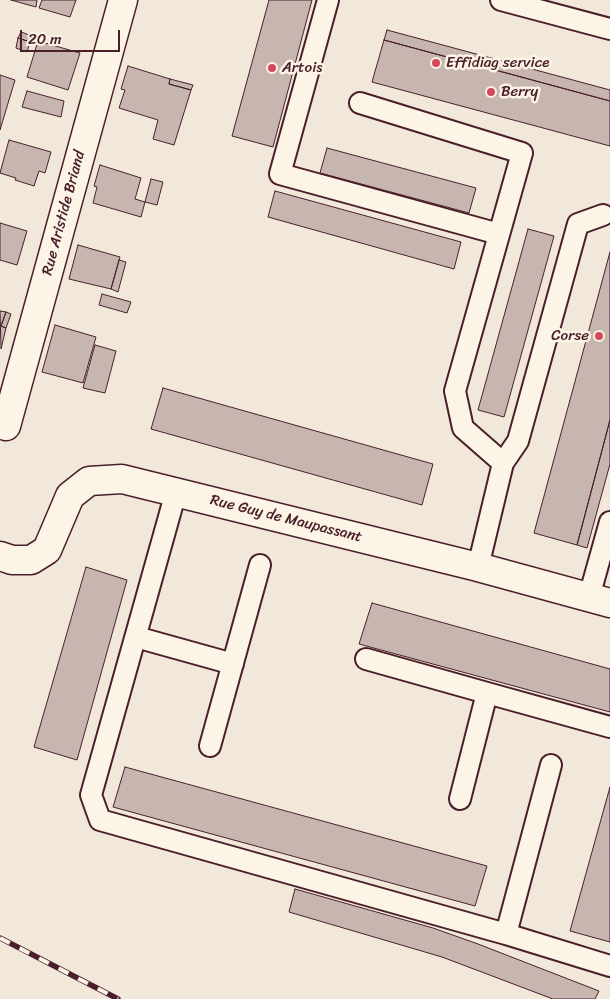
<!DOCTYPE html>
<html>
<head>
<meta charset="utf-8">
<style>
  body { margin:0 }
  #map { position:relative; width:610px; height:999px; overflow:hidden; background:#f1e8da; font-family:Sriracha,sans-serif }
  canvas { display:block }
  .scale { position:absolute; left:20px; top:30px; width:100px; height:22px; box-sizing:border-box; border:2px solid #4a1f2b; border-top:0; padding-left:6px; font-size:15px; line-height:18px; white-space:nowrap; color:#4a1f2b; -webkit-text-stroke:4px #fcf5e5; paint-order:stroke }
</style>
</head>
<body>
<div id="map">
<canvas width="610" height="999"></canvas>
<div class="scale">20 m</div>
</div>
<script>
const g = document.querySelector('canvas').getContext('2d');
g.lineJoin = 'round';
function paint(path, color) { g.fillStyle = color; g.fill(path, 'evenodd'); }
const shape = rows => new Path2D(rows.map(r => 'M' + r).join(''));
function stroke(path, color, width, dash) { g.strokeStyle = color; g.lineWidth = width; g.lineCap = dash ? 'butt' : 'round'; g.setLineDash(dash || []); g.stroke(path); }
function drawText(font, color, halo, rows, align = 'center') {
  g.font = font + ' Sriracha,sans-serif'; g.lineWidth = 5; g.setLineDash([]); g.textBaseline = 'middle'; g.strokeStyle = halo; g.fillStyle = color; for (const [text, x, y, turn = 0] of rows) {
    g.save(); g.translate(x, y); g.rotate((+turn || 0) * Math.PI / 180); g.textAlign = isNaN(turn) ? turn : align; if (halo) g.strokeText(text, 0, 0); g.fillText(text, 0, 0); g.restore();
  }
}
const building = shape([
  [11,0,37,0,36,7,11,0],
  [42,0,76,0,70,17,39,8,42,0],
  [269,0,312,0,273,147,232,136,269,0],
  [387,30,610,90,610,101,384,40,387,30],
  [21,32,32,36,30,42,18,38,21,32],
  [18,38,30,42,27,52,16,48,18,38],
  [384,40,610,101,610,146,372,82,384,40],
  [38,41,80,53,68,90,27,77,38,41],
  [128,66,170,79,169,84,191,90,174,145,153,139,158,120,119,108,125,90,121,89,128,66],
  [0,75,15,80,0,130,0,75],
  [170,79,193,85,191,90,169,84,170,79],
  [27,91,64,101,61,117,22,107,27,91],
  [9,140,51,152,45,173,39,171,34,186,15,180,16,178,0,173,9,140],
  [327,148,476,188,469,213,320,173,327,148],
  [100,165,141,178,135,199,145,202,141,217,93,203,97,187,94,186,100,165],
  [151,179,163,182,157,205,145,202,151,179],
  [275,191,461,242,454,269,268,217,275,191],
  [0,223,27,231,17,265,0,260,0,223],
  [528,229,554,236,504,417,478,410,528,229],
  [78,245,120,257,111,289,69,279,78,245],
  [610,252,610,420,577,545,534,533,610,252],
  [119,260,126,262,118,292,111,289,119,260],
  [102,294,131,302,127,313,99,305,102,294],
  [0,311,6,312,1,326,6,328,1,349,0,311],
  [6,312,11,314,6,328,1,326,6,312],
  [55,325,96,337,83,383,42,372,55,325],
  [95,345,116,351,105,393,83,388,95,345],
  [163,388,433,464,422,505,151,429,163,388],
  [610,420,610,464,587,548,577,545,610,420],
  [86,567,127,580,77,760,34,747,86,567],
  [372,603,610,669,610,712,359,644,372,603],
  [125,767,487,866,475,906,113,807,125,767],
  [610,787,610,942,570,931,610,787],
  [295,889,433,928,478,944,599,991,595,999,553,999,442,957,289,912,295,889]
]);
const lane = shape([
  [328,0,280,174,499,234],
  [501,0,610,29],
  [360,103,522,153,455,391,463,428,503,463],
  [176,492,91,795,100,820,506,934,610,966],
  [478,567,503,463,518,441,578,224,603,215],
  [589,597,610,522],
  [136,637,233,664],
  [366,659,487,693],
  [210,746,260,565],
  [460,799,487,693,610,727],
  [506,934,551,765]
]);
const street = shape([
  [6,426,123,0],
  [0,556,12,560,31,560,47,550,70,496,89,481,122,479,478,567,610,603]
]);
const rail = shape([
  [0,938,118,999]
]);
const markers = [
  [436,63,5,"#d1495b"],
  [272,68,5,"#d1495b"],
  [491,92,5,"#d1495b"],
  [599,336,5,"#d1495b"]
];
const poiNames = [
  ["Effidiag service",446,63],
  ["Artois",282,68],
  ["Berry",501,92],
  ["Corse",589,336,"right"]
];
const streetNames = [
  ["Rue Aristide Briand",64,213,-75],
  ["Rue Guy de Maupassant",286,519,14]
];
paint(building, '#c7b6af');
stroke(building, '#4a1f2b', 1);
stroke(lane, '#4a1f2b', 24);
stroke(street, '#4a1f2b', 31);
stroke(lane, '#fcf5e5', 20);
stroke(street, '#fcf5e5', 28);
stroke(rail, '#4a1f2b', 5.5);
stroke(rail, '#fcf5e5', 4, [11]);
for (const [x, y, r, color] of markers) { const dot = new Path2D(); dot.arc(x, y, r, 0, 2 * Math.PI); g.fillStyle = color; g.fill(dot); stroke(dot, '#fcf5e5', 2); }
drawText('15px', '#4a1f2b', '#fcf5e5', poiNames, 'left');
drawText('15px', '#4a1f2b', '#fcf5e5', streetNames);
</script>
</body>
</html>
